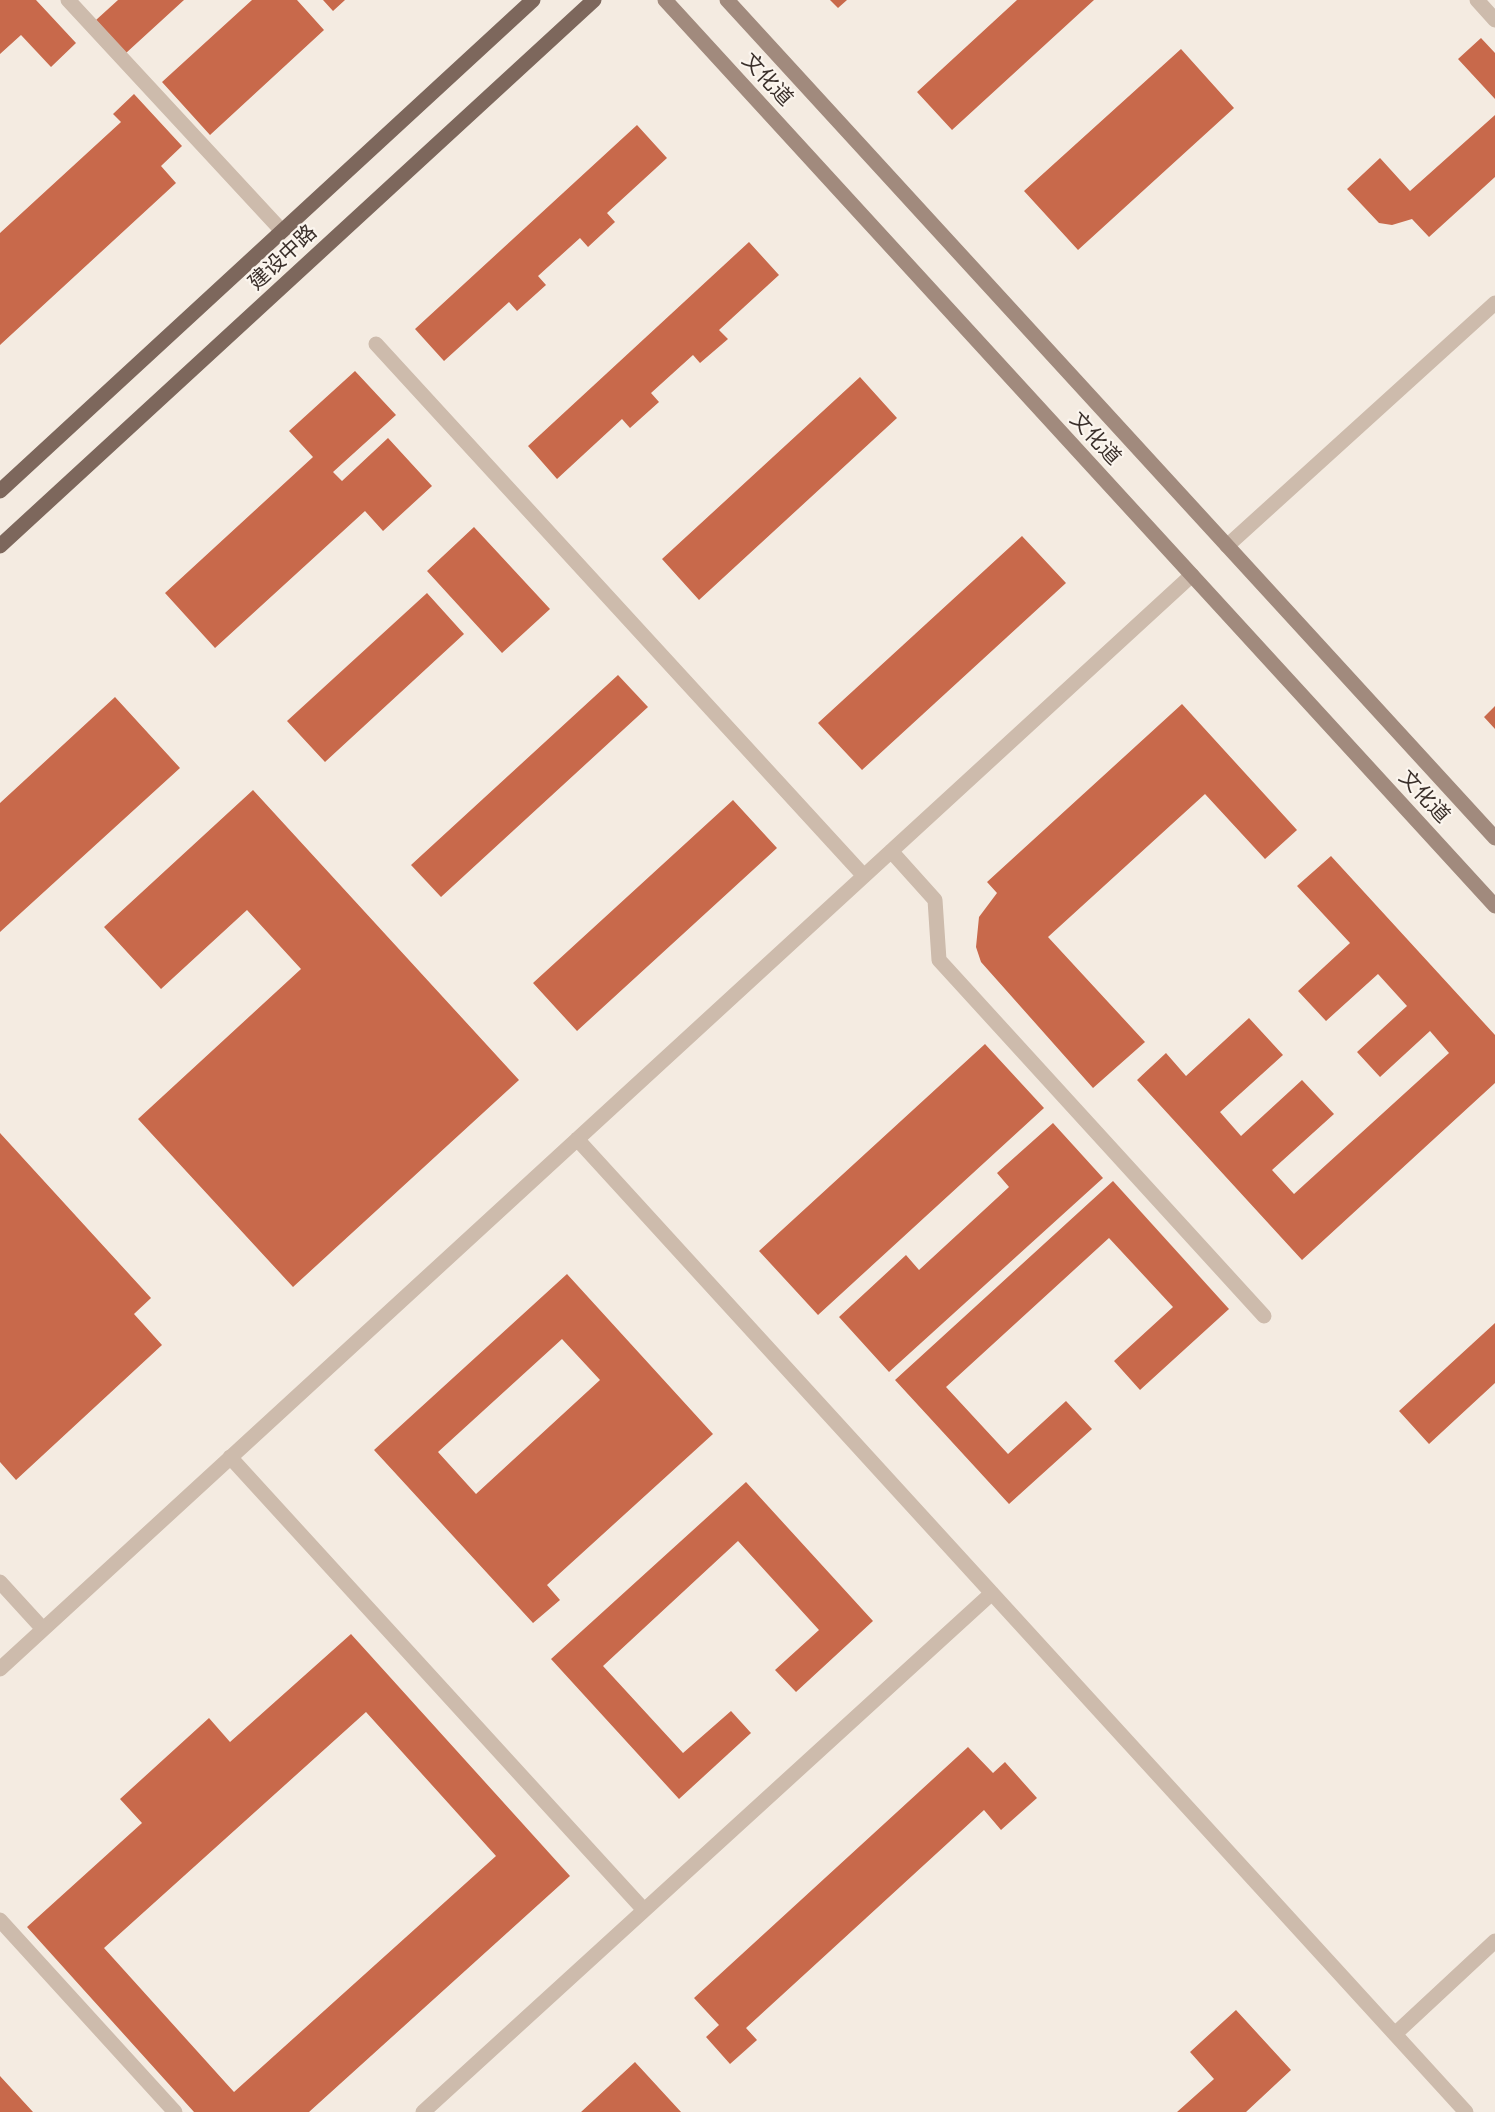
<!DOCTYPE html>
<html>
<head>
<meta charset="utf-8">
<style>
  body { margin:0 }
  canvas { display:block; background:#f4ebe1 }
</style>
</head>
<body>
<canvas width="1495" height="2112"></canvas>
<script>
const g = document.querySelector('canvas').getContext('2d');
g.lineJoin = 'round';
function paint(path, color) { g.fillStyle = color; g.fill(path, 'evenodd'); }
const shape = rows => new Path2D(rows.map(r => 'M' + r).join(''));
function stroke(path, color, width, dash) { g.strokeStyle = color; g.lineWidth = width; g.lineCap = dash ? 'butt' : 'round'; g.setLineDash(dash || []); g.stroke(path); }
function drawText(font, color, halo, rows, align = 'center') {
  g.font = font + ' "PT Sans Narrow","Noto Sans SC",sans-serif'; g.lineWidth = 4.5; g.setLineDash([]); g.textBaseline = 'middle'; g.strokeStyle = halo; g.fillStyle = color; for (const [text, x, y, turn = 0] of rows) {
    g.save(); g.translate(x, y); g.rotate((+turn || 0) * Math.PI / 180); g.textAlign = isNaN(turn) ? turn : align; if (halo) g.strokeText(text, 0, 0); g.fillText(text, 0, 0); g.restore();
  }
}
const building = shape([
  [0,0,36,0,76,43,51,67,21,35,0,54],
  [118,0,184,0,126,53,96,20],
  [252,0,297,0,324,30,210,135,162,82],
  [323,0,345,0,333,11],
  [830,0,847,0,838,8],
  [1017,0,1094,0,952,130,917,92],
  [1481,38,1495,53,1495,99,1458,59],
  [1181,49,1234,108,1078,250,1024,191],
  [134,94,182,146,161,166,176,183,0,345,0,233,121,122,113,114],
  [1495,115,1495,177,1429,237,1412,219,1392,225,1379,223,1347,189,1380,158,1410,191],
  [637,125,667,158,607,213,615,222,588,247,580,238,538,276,546,285,517,311,509,302,444,361,415,329],
  [749,242,779,275,719,330,728,339,700,363,693,355,651,393,659,402,630,428,622,419,557,479,528,446],
  [355,371,396,415,333,472,342,481,388,438,432,486,383,531,365,511,215,648,165,593,313,457,289,431],
  [860,377,897,418,699,600,662,559],
  [474,527,550,609,502,653,427,571],
  [1022,536,1066,583,862,770,818,723],
  [427,593,464,634,325,762,287,721],
  [618,675,648,707,441,897,411,865],
  [115,697,180,768,0,932,0,803],
  [1182,704,1297,830,1265,859,1205,794,1048,937,1145,1042,1093,1088,981,962,976,947,979,917,997,893,987,882],
  [1495,706,1495,729,1484,717],
  [253,790,519,1080,293,1287,138,1119,301,969,247,910,161,989,104,927],
  [733,800,777,848,577,1031,533,983],
  [1331,856,1495,1035,1495,1083,1302,1260,1137,1080,1166,1053,1186,1076,1249,1018,1283,1055,1220,1112,1241,1136,1302,1080,1334,1114,1272,1170,1294,1194,1449,1053,1430,1031,1380,1077,1357,1052,1407,1006,1378,974,1326,1021,1298,991,1350,943,1297,886],
  [985,1044,1044,1108,818,1315,759,1251],
  [1053,1123,1103,1178,889,1372,839,1317,906,1255,919,1270,1009,1187,997,1173],
  [0,1133,151,1298,134,1314,162,1345,16,1480,0,1462],
  [1113,1181,1229,1309,1140,1390,1114,1361,1173,1307,1109,1238,946,1387,1008,1454,1066,1401,1092,1429,1009,1504,895,1380],
  [567,1274,713,1434,547,1585,560,1600,533,1623,374,1450],
  [562,1339,600,1380,476,1494,438,1452],
  [1495,1323,1495,1383,1429,1444,1399,1411],
  [746,1482,873,1621,796,1692,775,1670,819,1630,738,1541,603,1666,683,1753,731,1711,751,1733,679,1799,551,1659],
  [351,1634,570,1876,309,2112,194,2112,27,1927,142,1823,120,1799,209,1718,230,1742],
  [366,1712,496,1856,234,2092,104,1948],
  [968,1747,993,1773,1005,1762,1037,1798,1001,1830,984,1810,746,2028,757,2040,730,2064,706,2037,719,2025,694,1998],
  [1236,2010,1291,2070,1246,2112,1177,2112,1214,2079,1190,2052],
  [635,2062,681,2112,581,2112],
  [0,2076,33,2112,0,2112]
]);
const service = shape([
  [1477,0,1495,20],
  [376,344,864,876],
  [1227,546,1495,303],
  [891,851,935,900,939,960,1264,1316],
  [577,1139,1466,2112],
  [230,1457,644,1910],
  [0,1582,43,1629],
  [0,1669,1192,575],
  [0,1920,175,2112],
  [1395,2034,1495,1941],
  [423,2112,992,1593]
]);
const minor = shape([
  [68,0,282,231]
]);
const secondary = shape([
  [665,0,1495,906],
  [727,0,1495,838]
]);
const primary = shape([
  [0,491,533,0],
  [0,546,594,0]
]);
const streetNames = [
  ["文化道",767,80,47],
  ["建设中路",283,258,-43],
  ["文化道",1095,439,47],
  ["文化道",1424,797,47]
];
paint(building, '#c8694b');
stroke(service, '#cdbbac', 15);
stroke(minor, '#cdbbac', 15);
stroke(secondary, '#a18a7d', 15);
stroke(primary, '#7d675c', 15);
drawText('21px', '#3b302b', '#fbf5ee', streetNames);
</script>
</body>
</html>
